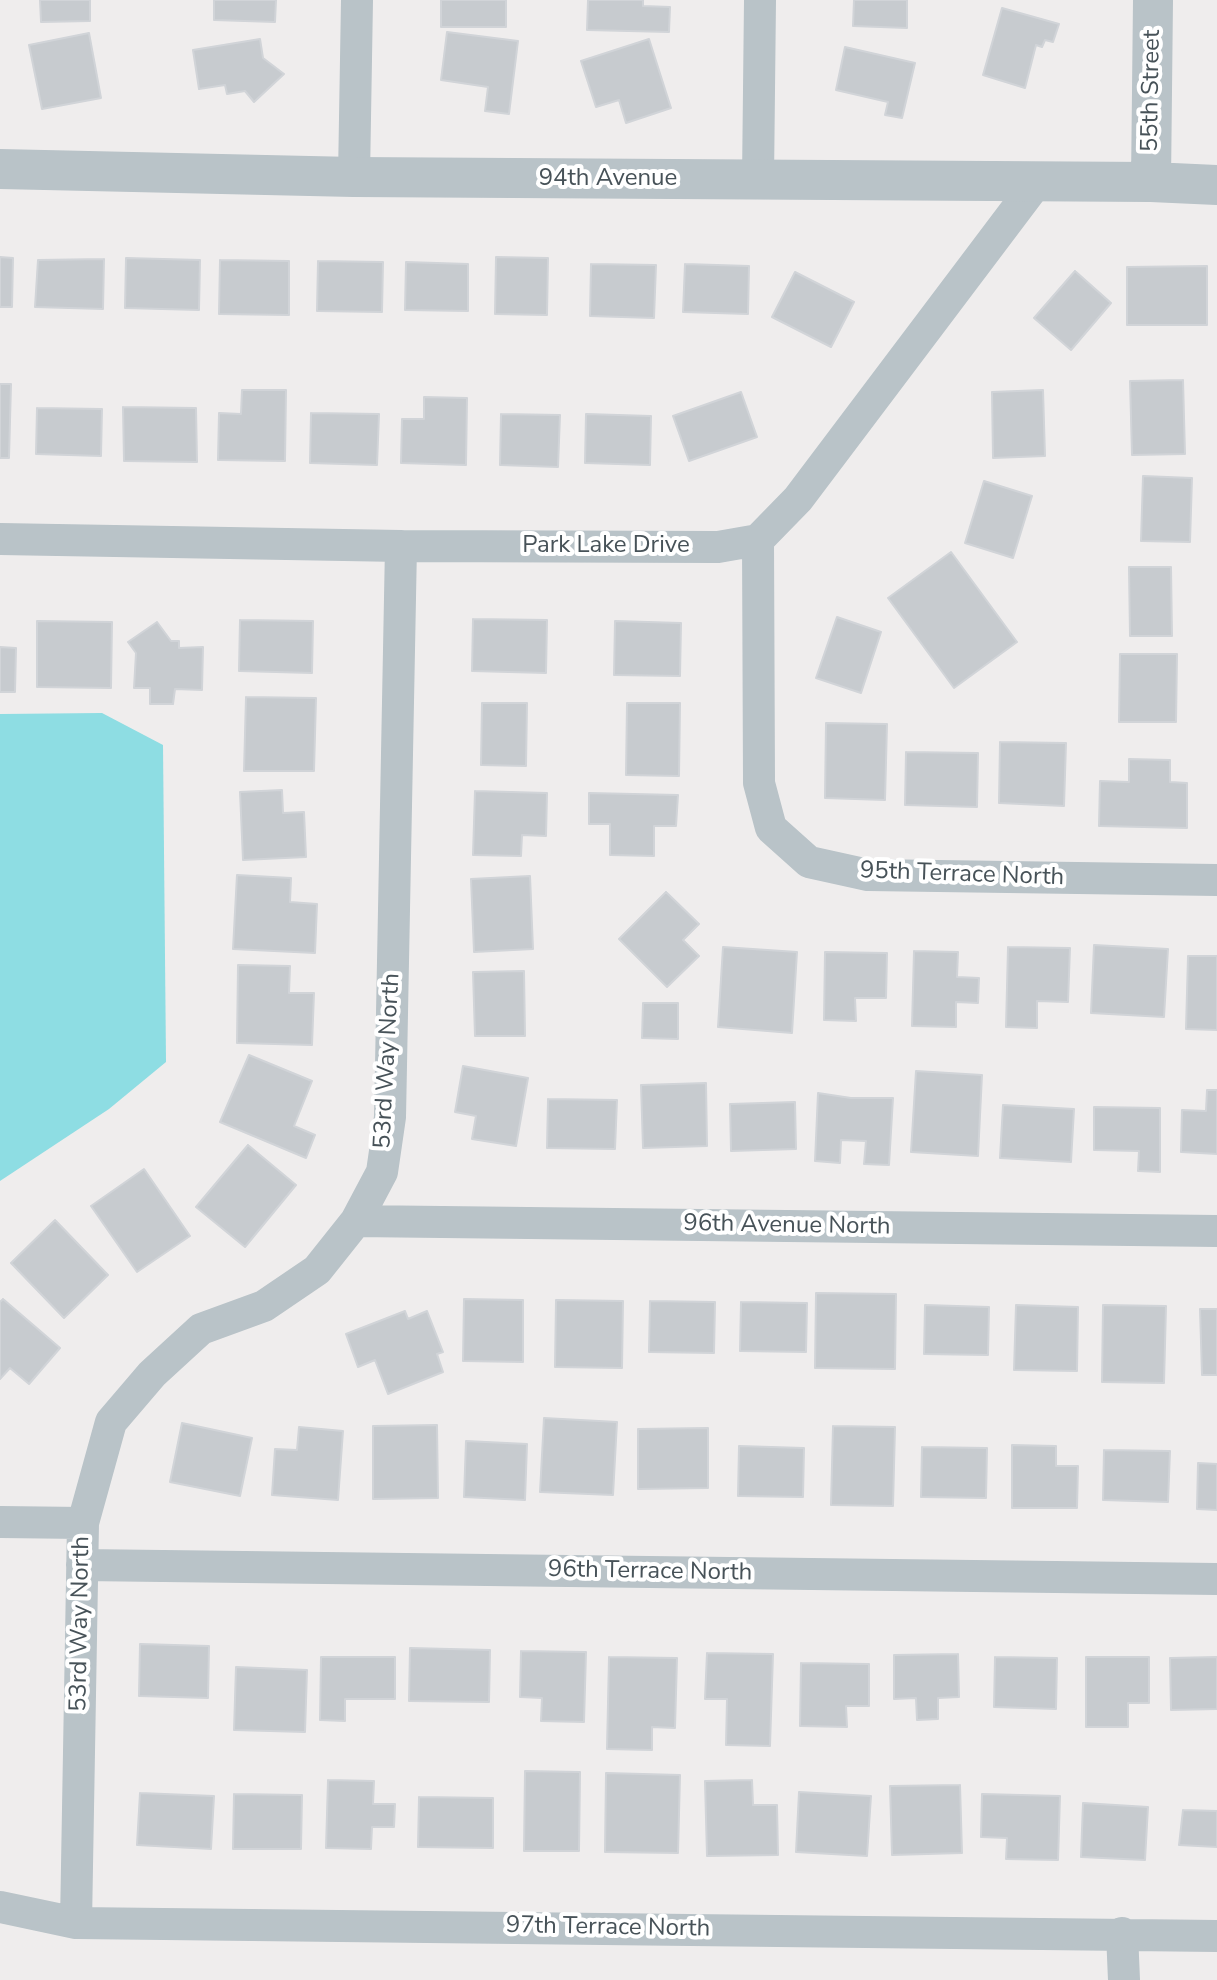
<!DOCTYPE html>
<html>
<head>
<meta charset="utf-8">
<style>
  body { margin:0 }
  canvas { display:block; background:#efeded }
</style>
</head>
<body>
<canvas width="1217" height="1980"></canvas>
<script>
const g = document.querySelector('canvas').getContext('2d');
g.lineJoin = 'round';
function paint(path, color) { g.fillStyle = color; g.fill(path, 'evenodd'); }
const shape = rows => new Path2D(rows.map(r => 'M' + r).join(''));
function stroke(path, color, width, dash) { g.strokeStyle = color; g.lineWidth = width; g.lineCap = dash ? 'butt' : 'round'; g.setLineDash(dash || []); g.stroke(path); }
function drawText(font, color, halo, rows, align = 'center') {
  g.font = font + ' "Nunito Sans",sans-serif'; g.lineWidth = 8; g.setLineDash([]); g.textBaseline = 'middle'; g.strokeStyle = halo; g.fillStyle = color; for (const [text, x, y, turn = 0] of rows) {
    g.save(); g.translate(x, y); g.rotate((+turn || 0) * Math.PI / 180); g.textAlign = isNaN(turn) ? turn : align; if (halo) g.strokeText(text, 0, 0); g.fillText(text, 0, 0); g.restore();
  }
}
const water = shape([
  [102,713,163,745,166,1062,109,1109,0,1181,0,714]
]);
const building = shape([
  [40,0,90,0,90,21,41,22,40,0],
  [214,0,276,0,275,22,214,20,214,0],
  [441,0,506,0,506,27,441,27,441,0],
  [588,0,643,0,643,6,670,7,669,32,587,30,588,0],
  [854,0,907,0,907,28,853,26,854,0],
  [1002,8,1059,24,1053,42,1045,40,1042,47,1036,45,1025,88,983,75,1002,8],
  [447,32,518,41,509,114,485,111,488,87,441,80,447,32],
  [89,33,101,98,42,109,29,45,89,33],
  [260,39,263,58,284,74,254,102,245,91,227,94,225,85,199,89,193,50,260,39],
  [649,39,671,108,626,123,619,100,596,107,581,61,649,39],
  [845,47,915,63,902,118,885,115,888,102,836,90,845,47],
  [0,257,13,258,12,307,0,307,0,257],
  [496,257,548,258,547,315,495,314,496,257],
  [126,258,200,260,199,310,125,308,126,258],
  [104,259,103,309,35,307,38,260,104,259],
  [220,260,289,261,289,315,219,314,220,260],
  [318,261,383,262,382,312,317,311,318,261],
  [406,262,468,264,468,311,405,310,406,262],
  [591,264,656,265,654,318,590,316,591,264],
  [685,264,749,266,748,314,683,312,685,264],
  [1207,266,1207,325,1127,325,1127,267,1207,266],
  [1075,271,1111,303,1071,350,1034,318,1075,271],
  [795,272,854,302,831,347,772,317,795,272],
  [1183,380,1185,454,1132,455,1130,381,1183,380],
  [0,384,11,384,9,458,0,458,0,384],
  [242,390,286,390,285,461,218,460,219,413,241,414,242,390],
  [1043,390,1045,456,993,458,992,392,1043,390],
  [741,392,757,437,689,461,673,416,741,392],
  [424,397,467,398,466,465,401,463,402,419,424,419,424,397],
  [123,407,196,408,197,462,124,461,123,407],
  [37,408,102,409,101,456,36,454,37,408],
  [311,413,379,414,377,465,310,463,311,413],
  [501,414,560,415,558,467,500,465,501,414],
  [586,414,651,416,650,465,585,463,586,414],
  [1143,476,1192,478,1190,542,1141,541,1143,476],
  [984,481,1032,496,1013,558,965,543,984,481],
  [951,552,1017,642,954,688,888,598,951,552],
  [1129,567,1171,567,1172,636,1130,636,1129,567],
  [837,617,881,632,861,693,816,678,837,617],
  [473,619,547,620,546,673,472,671,473,619],
  [240,620,313,621,312,673,239,671,240,620],
  [37,621,112,622,111,688,37,687,37,621],
  [615,621,681,623,680,676,614,675,615,621],
  [157,622,171,641,179,641,179,648,203,647,202,690,175,689,173,704,150,704,150,688,134,688,136,653,128,642,157,622],
  [0,647,16,648,15,692,0,692,0,647],
  [1120,654,1177,654,1176,722,1119,722,1120,654],
  [246,697,316,698,314,771,244,771,246,697],
  [482,703,527,703,526,766,481,765,482,703],
  [627,703,680,703,679,776,626,775,627,703],
  [826,723,887,724,885,800,825,798,826,723],
  [1000,742,1066,743,1064,806,999,803,1000,742],
  [906,752,978,753,977,807,905,805,906,752],
  [1129,759,1170,760,1170,782,1187,783,1187,828,1099,826,1100,781,1129,782,1129,759],
  [282,790,283,813,304,812,306,857,243,860,240,792,282,790],
  [475,791,547,793,546,836,522,835,521,856,473,855,475,791],
  [589,793,678,795,676,826,654,826,654,856,610,855,610,824,589,824,589,793],
  [237,875,291,878,290,902,317,904,315,953,233,949,237,875],
  [530,876,533,949,474,952,471,879,530,876],
  [666,892,699,924,683,940,699,956,667,987,619,939,666,892],
  [1094,945,1168,949,1164,1017,1091,1013,1094,945],
  [723,947,797,952,792,1033,718,1027,723,947],
  [1008,947,1070,948,1068,1002,1037,1001,1037,1028,1006,1027,1008,947],
  [914,951,958,952,957,977,979,978,978,1003,956,1002,956,1027,912,1026,914,951],
  [825,952,887,953,886,998,855,998,856,1021,824,1020,825,952],
  [1188,956,1217,956,1217,1030,1186,1029,1188,956],
  [238,965,290,966,289,993,314,993,312,1045,237,1043,238,965],
  [524,971,525,1036,475,1036,473,972,524,971],
  [643,1003,678,1003,678,1039,642,1038,643,1003],
  [249,1055,312,1081,294,1126,315,1135,306,1158,220,1122,249,1055],
  [463,1066,528,1078,516,1146,472,1139,476,1116,455,1112,463,1066],
  [916,1071,982,1075,978,1156,911,1152,916,1071],
  [706,1083,707,1146,643,1148,641,1085,706,1083],
  [1207,1090,1217,1090,1217,1154,1181,1152,1182,1110,1206,1111,1207,1090],
  [818,1093,851,1098,893,1098,889,1165,864,1164,866,1141,841,1140,840,1163,815,1161,818,1093],
  [548,1099,617,1100,615,1149,547,1148,548,1099],
  [795,1102,796,1149,731,1151,730,1104,795,1102],
  [1003,1105,1074,1109,1071,1162,1000,1158,1003,1105],
  [1094,1107,1160,1108,1160,1172,1138,1171,1139,1151,1094,1150,1094,1107],
  [248,1145,296,1185,245,1247,196,1207,248,1145],
  [144,1169,190,1236,137,1272,91,1206,144,1169],
  [55,1220,108,1275,64,1318,11,1263,55,1220],
  [816,1293,896,1294,895,1369,815,1368,816,1293],
  [3,1299,60,1348,29,1384,10,1368,0,1379,0,1302,3,1299],
  [464,1299,523,1300,523,1362,463,1361,464,1299],
  [556,1300,623,1301,622,1368,555,1367,556,1300],
  [650,1301,715,1302,714,1353,649,1352,650,1301],
  [741,1302,807,1303,806,1352,740,1351,741,1302],
  [925,1305,989,1307,988,1355,924,1354,925,1305],
  [1016,1305,1078,1307,1077,1371,1014,1370,1016,1305],
  [1103,1305,1166,1306,1164,1383,1102,1382,1103,1305],
  [1200,1309,1217,1309,1217,1375,1202,1375,1200,1309],
  [405,1311,408,1319,427,1311,443,1352,437,1354,443,1372,388,1394,375,1360,358,1367,346,1334,405,1311],
  [544,1418,617,1422,613,1495,540,1492,544,1418],
  [182,1423,252,1438,240,1496,170,1482,182,1423],
  [437,1425,438,1498,373,1499,373,1426,437,1425],
  [833,1426,895,1427,893,1506,831,1505,833,1426],
  [299,1427,343,1431,338,1500,272,1495,275,1449,297,1450,299,1427],
  [708,1428,708,1488,638,1489,638,1429,708,1428],
  [466,1441,527,1444,525,1500,464,1497,466,1441],
  [1012,1445,1056,1446,1056,1466,1078,1466,1077,1508,1012,1508,1012,1445],
  [739,1446,804,1448,803,1497,738,1496,739,1446],
  [922,1447,987,1448,986,1498,921,1497,922,1447],
  [1104,1450,1170,1451,1168,1502,1103,1500,1104,1450],
  [1198,1463,1217,1464,1217,1510,1197,1509,1198,1463],
  [140,1644,209,1646,208,1698,139,1696,140,1644],
  [410,1648,490,1650,489,1702,409,1701,410,1648],
  [521,1651,586,1652,584,1722,541,1721,542,1698,520,1697,521,1651],
  [707,1653,773,1654,770,1746,726,1745,727,1699,705,1699,707,1653],
  [958,1654,959,1697,938,1698,938,1719,917,1720,916,1698,894,1699,894,1655,958,1654],
  [321,1657,395,1657,395,1699,345,1699,345,1721,320,1720,321,1657],
  [609,1657,677,1658,675,1728,652,1727,652,1750,607,1749,609,1657],
  [995,1657,1057,1658,1056,1709,994,1707,995,1657],
  [1086,1657,1149,1657,1149,1703,1128,1703,1128,1727,1086,1727,1086,1657],
  [1217,1657,1217,1709,1171,1710,1170,1658,1217,1657],
  [801,1663,869,1664,869,1706,846,1706,847,1727,800,1726,801,1663],
  [236,1667,307,1670,305,1732,234,1730,236,1667],
  [525,1771,580,1772,579,1851,524,1851,525,1771],
  [606,1773,680,1775,678,1853,605,1852,606,1773],
  [328,1780,374,1781,373,1804,395,1804,394,1827,372,1827,371,1849,326,1848,328,1780],
  [752,1780,753,1805,777,1805,778,1855,707,1856,705,1781,752,1780],
  [960,1785,962,1853,892,1855,890,1786,960,1785],
  [799,1792,871,1796,867,1856,796,1852,799,1792],
  [140,1793,214,1796,211,1849,137,1845,140,1793],
  [234,1794,302,1795,301,1849,233,1849,234,1794],
  [982,1794,1060,1796,1058,1860,1006,1859,1007,1838,981,1837,982,1794],
  [419,1797,493,1798,493,1848,418,1847,419,1797],
  [1083,1803,1148,1807,1145,1860,1081,1857,1083,1803],
  [1183,1810,1217,1811,1217,1847,1179,1845,1183,1810]
]);
const minor = shape([
  [354,177,357,0],
  [758,180,760,0],
  [0,539,401,546,718,547,758,540,798,499,1037,182],
  [758,540,759,783,771,828,809,862,868,875,1217,880],
  [356,1221,1217,1231],
  [0,1522,83,1523],
  [82,1565,1217,1579],
  [0,1907,76,1923,1217,1936],
  [76,1923,83,1523,111,1422,152,1374,201,1329,264,1306,317,1270,356,1221,382,1172,390,1117,401,546],
  [1122,1933,1124,1980]
]);
const tertiary = shape([
  [0,169,354,177,1151,182,1217,185],
  [1151,182,1153,0]
]);
const streetNames = [
  ["55th Street",1152,91,-89],
  ["94th Avenue",608,179],
  ["Park Lake Drive",606,546],
  ["95th Terrace North",962,875,2],
  ["53rd Way North",388,1061,-87],
  ["96th Avenue North",787,1226,1],
  ["96th Terrace North",650,1572,1],
  ["53rd Way North",81,1624,-89],
  ["97th Terrace North",608,1928,1]
];
paint(water, '#8edde3');
paint(building, '#c7cbcf');
stroke(building, '#d1d4d8', 2);
stroke(minor, '#b9c3c8', 32);
stroke(tertiary, '#b9c3c8', 40);
drawText('24px', '#475258', '#fff', streetNames);
</script>
</body>
</html>
